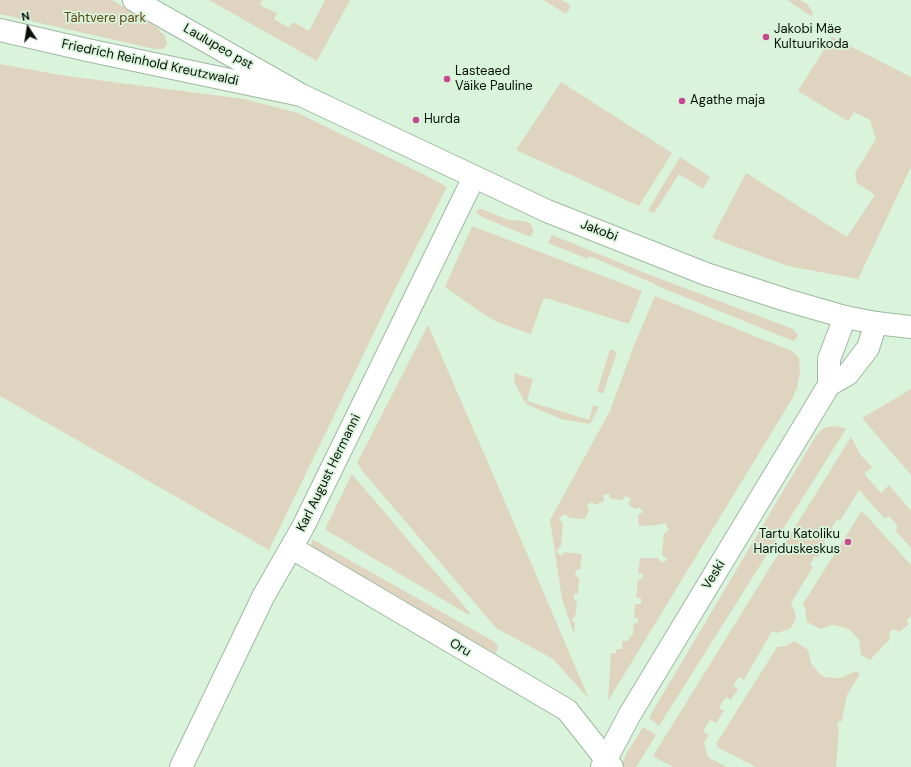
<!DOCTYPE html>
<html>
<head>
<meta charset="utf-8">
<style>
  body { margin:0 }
  #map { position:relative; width:911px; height:767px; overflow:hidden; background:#d9f4db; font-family:"DM Sans",sans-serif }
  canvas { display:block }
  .north { position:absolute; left:8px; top:8px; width:40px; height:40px; -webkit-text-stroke:3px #d9f4db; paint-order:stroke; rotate:348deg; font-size:11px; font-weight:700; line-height:16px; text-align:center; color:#081109 }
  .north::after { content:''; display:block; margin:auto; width:14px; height:18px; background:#081109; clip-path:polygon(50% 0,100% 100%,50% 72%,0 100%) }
</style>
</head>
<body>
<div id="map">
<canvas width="911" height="767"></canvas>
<div class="north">N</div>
</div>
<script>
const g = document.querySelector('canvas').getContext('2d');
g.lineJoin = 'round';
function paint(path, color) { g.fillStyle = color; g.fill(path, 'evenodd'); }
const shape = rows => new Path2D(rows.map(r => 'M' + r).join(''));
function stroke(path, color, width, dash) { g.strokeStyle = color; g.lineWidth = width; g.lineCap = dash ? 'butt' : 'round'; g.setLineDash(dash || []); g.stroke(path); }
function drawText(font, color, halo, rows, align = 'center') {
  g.font = font + ' "DM Sans",sans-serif'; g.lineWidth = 3.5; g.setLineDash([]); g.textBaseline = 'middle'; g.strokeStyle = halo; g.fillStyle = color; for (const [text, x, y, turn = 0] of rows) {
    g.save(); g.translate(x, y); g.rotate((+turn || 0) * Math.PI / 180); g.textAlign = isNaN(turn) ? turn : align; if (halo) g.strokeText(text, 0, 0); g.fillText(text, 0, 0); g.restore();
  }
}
const green = shape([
  [0,0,112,0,156,27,165,36,167,44,163,49,155,49,0,14],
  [209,0,262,0,260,5,277,13,274,19,289,28,293,22,309,31,325,0,350,0,317,61],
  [543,0,562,0,571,6,566,14],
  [787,0,800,0,807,4,812,11,813,14,811,16],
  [832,37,911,77,911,167,858,279,788,266,712,238,746,173,847,237,875,195,857,183,855,173,876,139,870,120,854,112,848,121,798,91],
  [0,64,66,76,244,99,298,113,427,176,447,187,397,285,269,550,0,396],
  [561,82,672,153,639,206,516,150],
  [680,157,710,177,703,189,679,174,654,213,648,210],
  [478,209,482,209,509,220,524,221,530,223,533,228,533,232,531,236,528,236,482,217,476,212],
  [472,226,642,291,629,324,546,298,543,300,531,334,497,322,485,315,445,287],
  [552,235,658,278,793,329,798,335,796,339,793,341,655,285,655,284,589,256,588,259,548,243],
  [655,296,792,351,799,358,800,372,797,388,792,399,608,701,611,653,616,653,616,649,622,649,622,641,627,641,633,634,634,623,638,623,638,618,634,618,635,604,641,604,641,598,636,597,638,580,642,579,643,574,638,573,640,558,658,558,662,563,668,559,662,555,664,534,669,530,665,523,658,525,639,526,638,515,643,512,639,507,635,509,628,504,631,499,625,496,622,500,611,499,609,494,603,495,604,501,595,505,592,502,587,505,589,510,585,519,570,518,565,514,559,518,563,524,561,546,556,552,562,556,564,552,582,554,580,570,576,570,575,577,579,577,578,594,574,594,574,600,577,601,575,617,573,617,573,622,575,622,574,634,562,599,550,520,610,411,633,348],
  [428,325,499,488,589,699,553,659,496,628,365,474,357,463],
  [610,349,617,352,603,394,597,392],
  [514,373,533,379,527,401,589,420,593,405,599,407,590,424,561,419,526,404,515,384],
  [911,389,911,475,862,418],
  [833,426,841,427,846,429,659,726,649,718,654,709,817,434,824,428],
  [851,437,860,454,872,467,864,474,881,493,889,485,911,511,911,548,895,530,898,527,889,516,885,519,859,490,840,521,837,519,832,528,835,531,831,536,828,535,824,542,826,544,818,558,815,556,810,565,813,567,791,603,795,612,796,619,791,628,778,633,772,631,744,680,739,677,733,686,738,689,731,700,726,697,719,708,724,711,716,723,710,720,703,731,709,735,704,743,708,757,727,767,673,767,653,756],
  [352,474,470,613,469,615,326,530,326,527],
  [861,512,864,513,911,565,911,616,907,620,908,625,899,632,896,630,891,630,889,635,890,639,870,660,861,655,859,640,850,630,844,627,832,625,821,629,807,622,805,608,803,604],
  [312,539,493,641,498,646,496,654,314,553,311,547],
  [795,641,808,650,811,663,820,674,824,677,835,678,841,678,855,671,860,674,847,695,842,721,838,722,837,725,839,730,836,767,756,767,719,748,716,744,777,647,786,646],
  [643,727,656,735,636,767,623,767,623,762,626,754]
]);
const street = shape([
  [134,0,296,92],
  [829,385,848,374,868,348,876,323],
  [292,548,567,710,612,767],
  [181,767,264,595,303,527,474,177],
  [602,767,630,714,829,385,829,359,845,317]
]);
const secondary = shape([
  [0,30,87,50,301,95,547,211,706,274,786,300,845,317,876,323,911,327]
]);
const markers = [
  [766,37,4,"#c74793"],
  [447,79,4,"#c74793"],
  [682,101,4,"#c74793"],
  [416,120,4,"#c74793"],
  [848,542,4,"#c74793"]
];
const parkNames = [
  ["Tähtvere park",105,19]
];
const poiNames = [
  ["Jakobi Mäe",774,30],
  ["Kultuurikoda",774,45],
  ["Lasteaed",455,72],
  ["Väike Pauline",455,87],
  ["Agathe maja",690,101],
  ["Hurda",424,120],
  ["Tartu Katoliku",840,535,"right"],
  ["Hariduskeskus",840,550,"right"]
];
const streetNames = [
  ["Laulupeo pst",218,47,30],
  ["Friedrich Reinhold Kreutzwaldi",150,63,12],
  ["Jakobi",599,231,21],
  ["Karl August Hermanni",329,473,-64],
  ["Veski",714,575,-59],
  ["Oru",460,648,31]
];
paint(green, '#ded4c0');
stroke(street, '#9fb8a1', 24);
stroke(secondary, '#9fb8a1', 24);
stroke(street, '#fff', 22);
stroke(secondary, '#fff', 22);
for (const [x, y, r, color] of markers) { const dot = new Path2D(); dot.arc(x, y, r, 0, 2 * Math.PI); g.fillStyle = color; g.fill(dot); stroke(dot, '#d9f4db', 1.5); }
drawText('13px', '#5e4714', '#d9f4db', parkNames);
drawText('13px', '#081109', '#d9f4db', poiNames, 'left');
drawText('13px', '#081109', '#d9f4db', streetNames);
</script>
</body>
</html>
